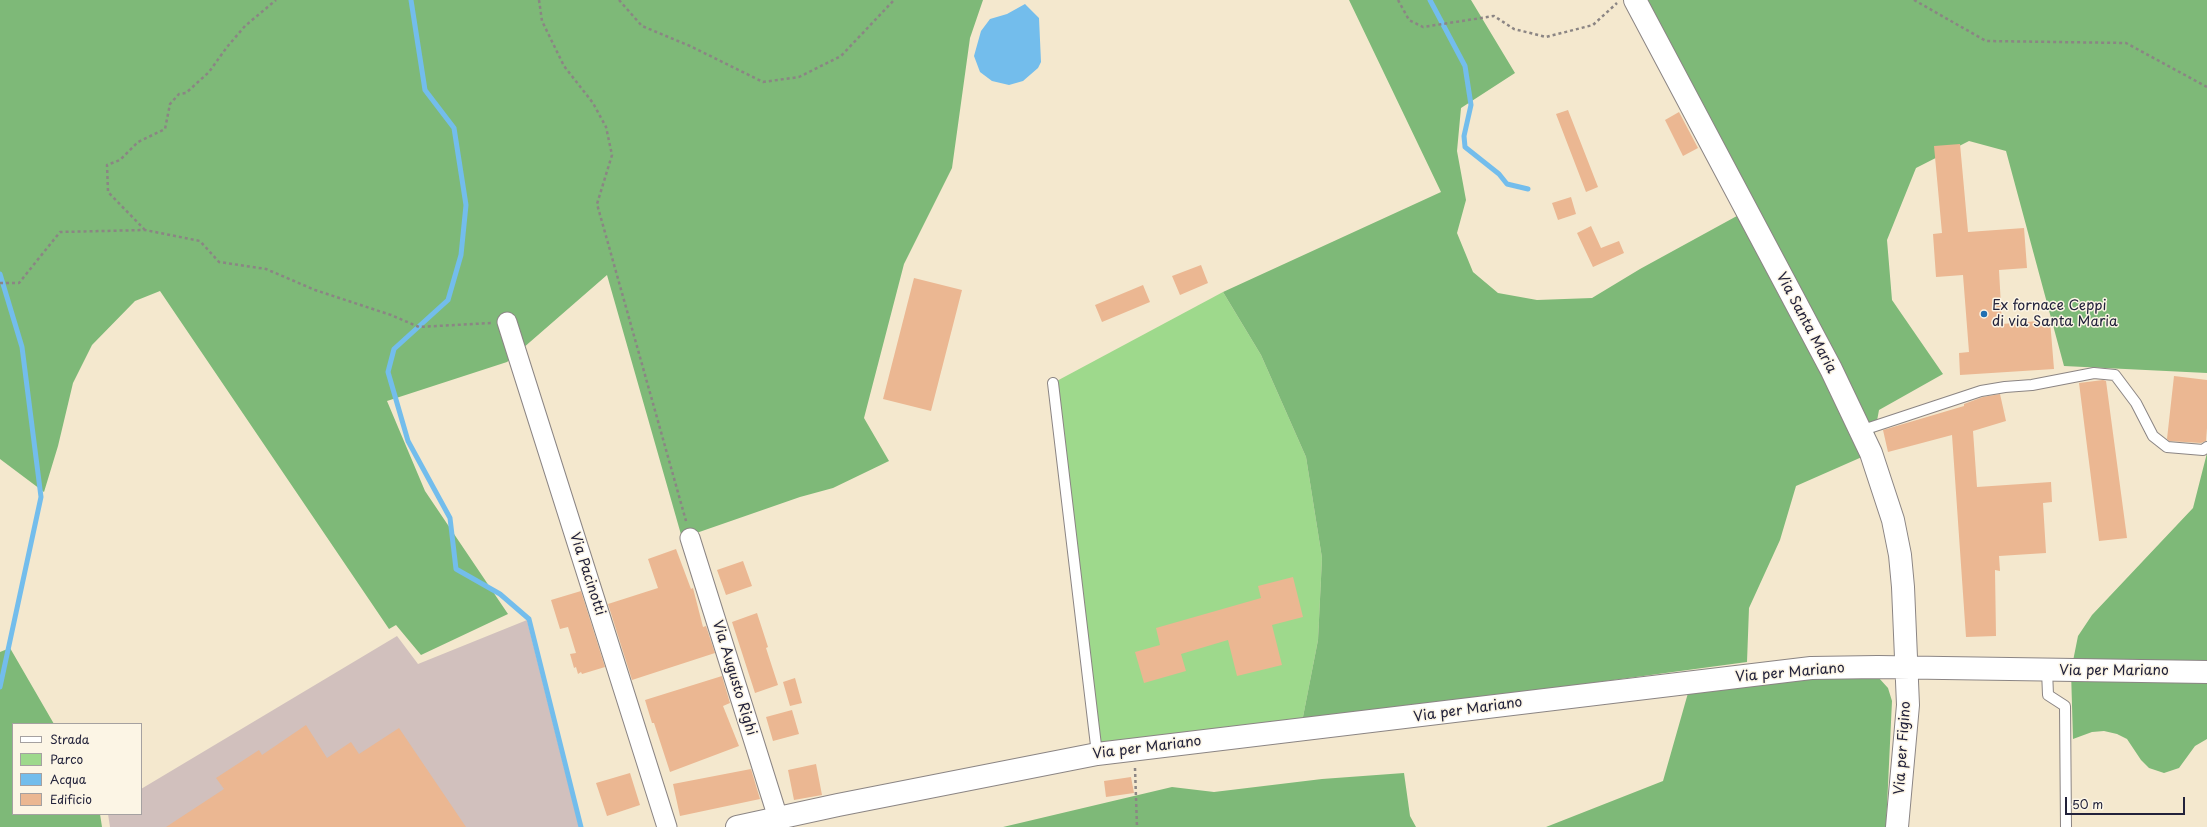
<!DOCTYPE html>
<html>
<head>
<meta charset="utf-8">
<style>
  body { margin:0 }
  #map { position:relative; width:2207px; height:827px; overflow:hidden; background:#f4e8ce; font-family:"Playpen Sans",sans-serif }
  canvas { display:block }
  .legend { position:absolute; left:12px; top:723px; width:130px; height:92px; box-sizing:border-box; background:#fcf5e5; border:1px solid #a5a1a1; margin:0; padding:5px 7px; list-style:none; font-size:12px; color:#22223b }
  .legend li { display:flex; align-items:center; gap:8px; height:20px }
  .legend b { width:20px; border:1px solid #a5a1a1 }
  .scale { position:absolute; left:2065px; top:797px; width:120px; height:18px; box-sizing:border-box; border:2px solid #22223b; border-top:0; padding-left:5px; font-size:12px; line-height:14px; white-space:nowrap; color:#22223b; -webkit-text-stroke:3px #fcf5e5; paint-order:stroke }
</style>
</head>
<body>
<div id="map">
<canvas width="2207" height="827"></canvas>
<ul class="legend">
<li><b style="height:5px;background:#fff"></b>Strada</li>
<li><b style="height:11px;background:#9ed98c"></b>Parco</li>
<li><b style="height:11px;background:#73bdec"></b>Acqua</li>
<li><b style="height:11px;background:#ebb792"></b>Edificio</li>
</ul>
<div class="scale">50 m</div>
</div>
<script>
const g = document.querySelector('canvas').getContext('2d');
g.lineJoin = 'round';
function paint(path, color) { g.fillStyle = color; g.fill(path, 'evenodd'); }
const shape = rows => new Path2D(rows.map(r => 'M' + r).join(''));
function stroke(path, color, width, dash) { g.strokeStyle = color; g.lineWidth = width; g.lineCap = dash ? 'butt' : 'round'; g.setLineDash(dash || []); g.stroke(path); }
function drawText(font, color, halo, rows, align = 'center') {
  g.font = font + ' "Playpen Sans",sans-serif'; g.lineWidth = 3; g.setLineDash([]); g.textBaseline = 'middle'; g.strokeStyle = halo; g.fillStyle = color; for (const [text, x, y, turn = 0] of rows) {
    g.save(); g.translate(x, y); g.rotate((+turn || 0) * Math.PI / 180); g.textAlign = isNaN(turn) ? turn : align; if (halo) g.strokeText(text, 0, 0); g.fillText(text, 0, 0); g.restore();
  }
}
const industrial = shape([
  [527,620,579,827,110,827,108,814,141,814,141,789,397,636,418,664]
]);
const green = shape([
  [1223,292,1261,355,1306,457,1322,558,1318,640,1302,722,1096,748,1053,383]
]);
const forest = shape([
  [0,0,983,0,970,38,952,168,904,264,864,418,889,461,833,488,800,497,682,538,607,275,507,362,387,401,425,491,508,614,421,655,396,625,389,629,160,291,135,301,92,345,73,383,58,446,44,492,0,459],
  [1349,0,1471,0,1515,73,1461,108,1457,151,1466,200,1457,233,1473,272,1498,293,1537,300,1592,298,1640,269,1746,211,1635,0,2207,0,2207,373,2064,366,2006,151,1969,141,1916,168,1887,240,1892,300,1943,374,1879,410,1871,453,1796,486,1780,540,1749,608,1747,662,1302,722,1318,640,1322,558,1306,457,1261,355,1223,292,1441,192],
  [2207,453,2207,739,2195,746,2179,768,2164,773,2149,768,2141,760,2127,739,2117,734,2104,731,2092,732,2073,739,2071,671,2078,636,2092,615,2193,508],
  [10,648,54,724,13,724,13,814,100,814,102,827,0,827,0,652],
  [1878,677,1888,688,1892,701,1886,827,1546,827,1663,781,1690,686,1757,678],
  [1404,773,1410,816,1416,827,1003,827,1172,787,1214,792,1322,779]
]);
const water = shape([
  [1025,4,1039,18,1041,62,1038,68,1023,81,1009,85,992,81,980,72,974,56,981,31,990,19,1007,14]
]);
const stream = shape([
  [411,0,425,90,454,128,466,205,461,255,448,300,394,349,388,372,408,441,450,518,456,569,500,594,529,619,581,827],
  [1430,0,1465,66,1471,105,1464,136,1465,147,1499,174,1507,184,1528,189],
  [0,274,22,347,41,497,0,687]
]);
const building = shape([
  [1568,110,1598,187,1586,192,1556,114],
  [1679,112,1698,148,1683,156,1665,120],
  [1960,144,1968,232,2024,228,2027,268,1999,270,2002,324,2050,320,2054,369,1960,375,1959,353,1969,352,1963,275,1936,277,1933,234,1942,233,1934,146],
  [1571,197,1576,214,1558,220,1552,203],
  [1591,226,1601,248,1619,241,1624,253,1593,267,1577,233],
  [1201,265,1208,283,1180,295,1172,276],
  [914,278,962,290,931,411,883,399],
  [1143,285,1150,302,1102,322,1095,305],
  [2174,376,2207,380,2207,428,2206,441,2201,443,2169,441,2167,439],
  [2103,380,2106,381,2127,538,2099,541,2079,383],
  [2000,394,2006,421,1973,431,1977,487,2051,482,2052,502,2043,503,2046,553,1999,556,2000,571,1995,570,1996,636,1966,637,1952,435,1888,452,1883,430,1964,406,1964,404,1983,397],
  [676,549,691,589,693,588,703,627,706,626,715,653,632,680,608,604,658,588,648,559],
  [743,561,752,586,726,595,717,570],
  [1293,577,1303,617,1272,625,1282,665,1237,676,1228,640,1181,654,1186,671,1144,683,1135,652,1160,645,1156,628,1261,598,1258,586],
  [581,591,605,667,582,674,581,672,578,674,576,667,574,668,570,654,576,653,568,627,560,629,551,600],
  [757,613,768,647,766,648,778,685,755,693,732,622],
  [722,676,730,703,723,706,739,746,670,772,654,723,652,723,645,700],
  [795,678,802,703,790,706,783,682],
  [792,710,799,734,773,741,766,717],
  [306,725,327,758,351,742,359,754,399,728,466,827,166,827,224,789,216,778,259,750,262,755],
  [816,764,822,795,794,800,788,770],
  [751,769,760,799,680,816,673,784],
  [630,773,640,805,607,816,596,783],
  [1131,777,1134,793,1106,797,1104,781]
]);
const path = shape([
  [539,0,542,21,564,66,593,103,606,127,612,155,597,204,686,521],
  [619,0,642,26,690,46,763,82,799,77,841,56,894,0],
  [1398,0,1409,20,1423,27,1494,16,1514,29,1546,37,1593,25,1617,3],
  [1914,0,1986,41,2126,43,2207,87],
  [145,230,108,192,107,165,120,160,138,142,165,129,170,104,179,94,186,93,209,72,227,47,245,26,276,0],
  [0,283,19,283,60,232,145,230,200,241,219,262,266,269,315,290,391,315,419,327,491,323],
  [1135,768,1137,827]
]);
const service = shape([
  [1053,383,1097,754],
  [1860,431,1981,391,2005,387,2032,385,2094,373,2115,375,2136,403,2153,436,2167,447,2203,450,2207,447],
  [2047,670,2048,695,2065,706,2066,827]
]);
const minor = shape([
  [507,322,667,827],
  [690,538,778,818]
]);
const tertiary = shape([
  [1635,0,1831,369,1871,453,1893,520,1900,555,1903,587,1908,705,1897,827],
  [737,827,838,805,1097,754,1811,668,1878,667,2207,672]
]);
const markers = [
  [1984,314,4,"#1f6fb2"]
];
const poiNames = [
  ["Ex fornace Ceppi",1992,306],
  ["di via Santa Maria",1992,322]
];
const streetNames = [
  ["Via Santa Maria",1806,323,62],
  ["Via Pacinotti",587,574,72],
  ["Via per Mariano",2114,671],
  ["Via per Mariano",1790,673,-5],
  ["Via Augusto Righi",734,678,73],
  ["Via per Mariano",1468,710,-8],
  ["Via per Mariano",1147,748,-7],
  ["Via per Figino",1903,748,-86]
];
paint(industrial, '#d1c0bd');
paint(green, '#9ed98c');
paint(forest, '#7eb978');
paint(water, '#73bdec');
stroke(stream, '#73bdec', 5);
paint(building, '#ebb792');
stroke(service, '#8b8584', 12);
stroke(minor, '#8b8584', 21);
stroke(tertiary, '#8b8584', 24);
stroke(path, '#8b8584', 2.5, [3, 3]);
stroke(service, '#fff', 10);
stroke(minor, '#fff', 19);
stroke(tertiary, '#fff', 22);
for (const [x, y, r, color] of markers) { const dot = new Path2D(); dot.arc(x, y, r, 0, 2 * Math.PI); g.fillStyle = color; g.fill(dot); stroke(dot, '#fcf5e5', 1.5); }
drawText('14px', '#22223b', '#fcf5e5', poiNames, 'left');
drawText('14px', '#22223b', '#fcf5e5', streetNames);
</script>
</body>
</html>
